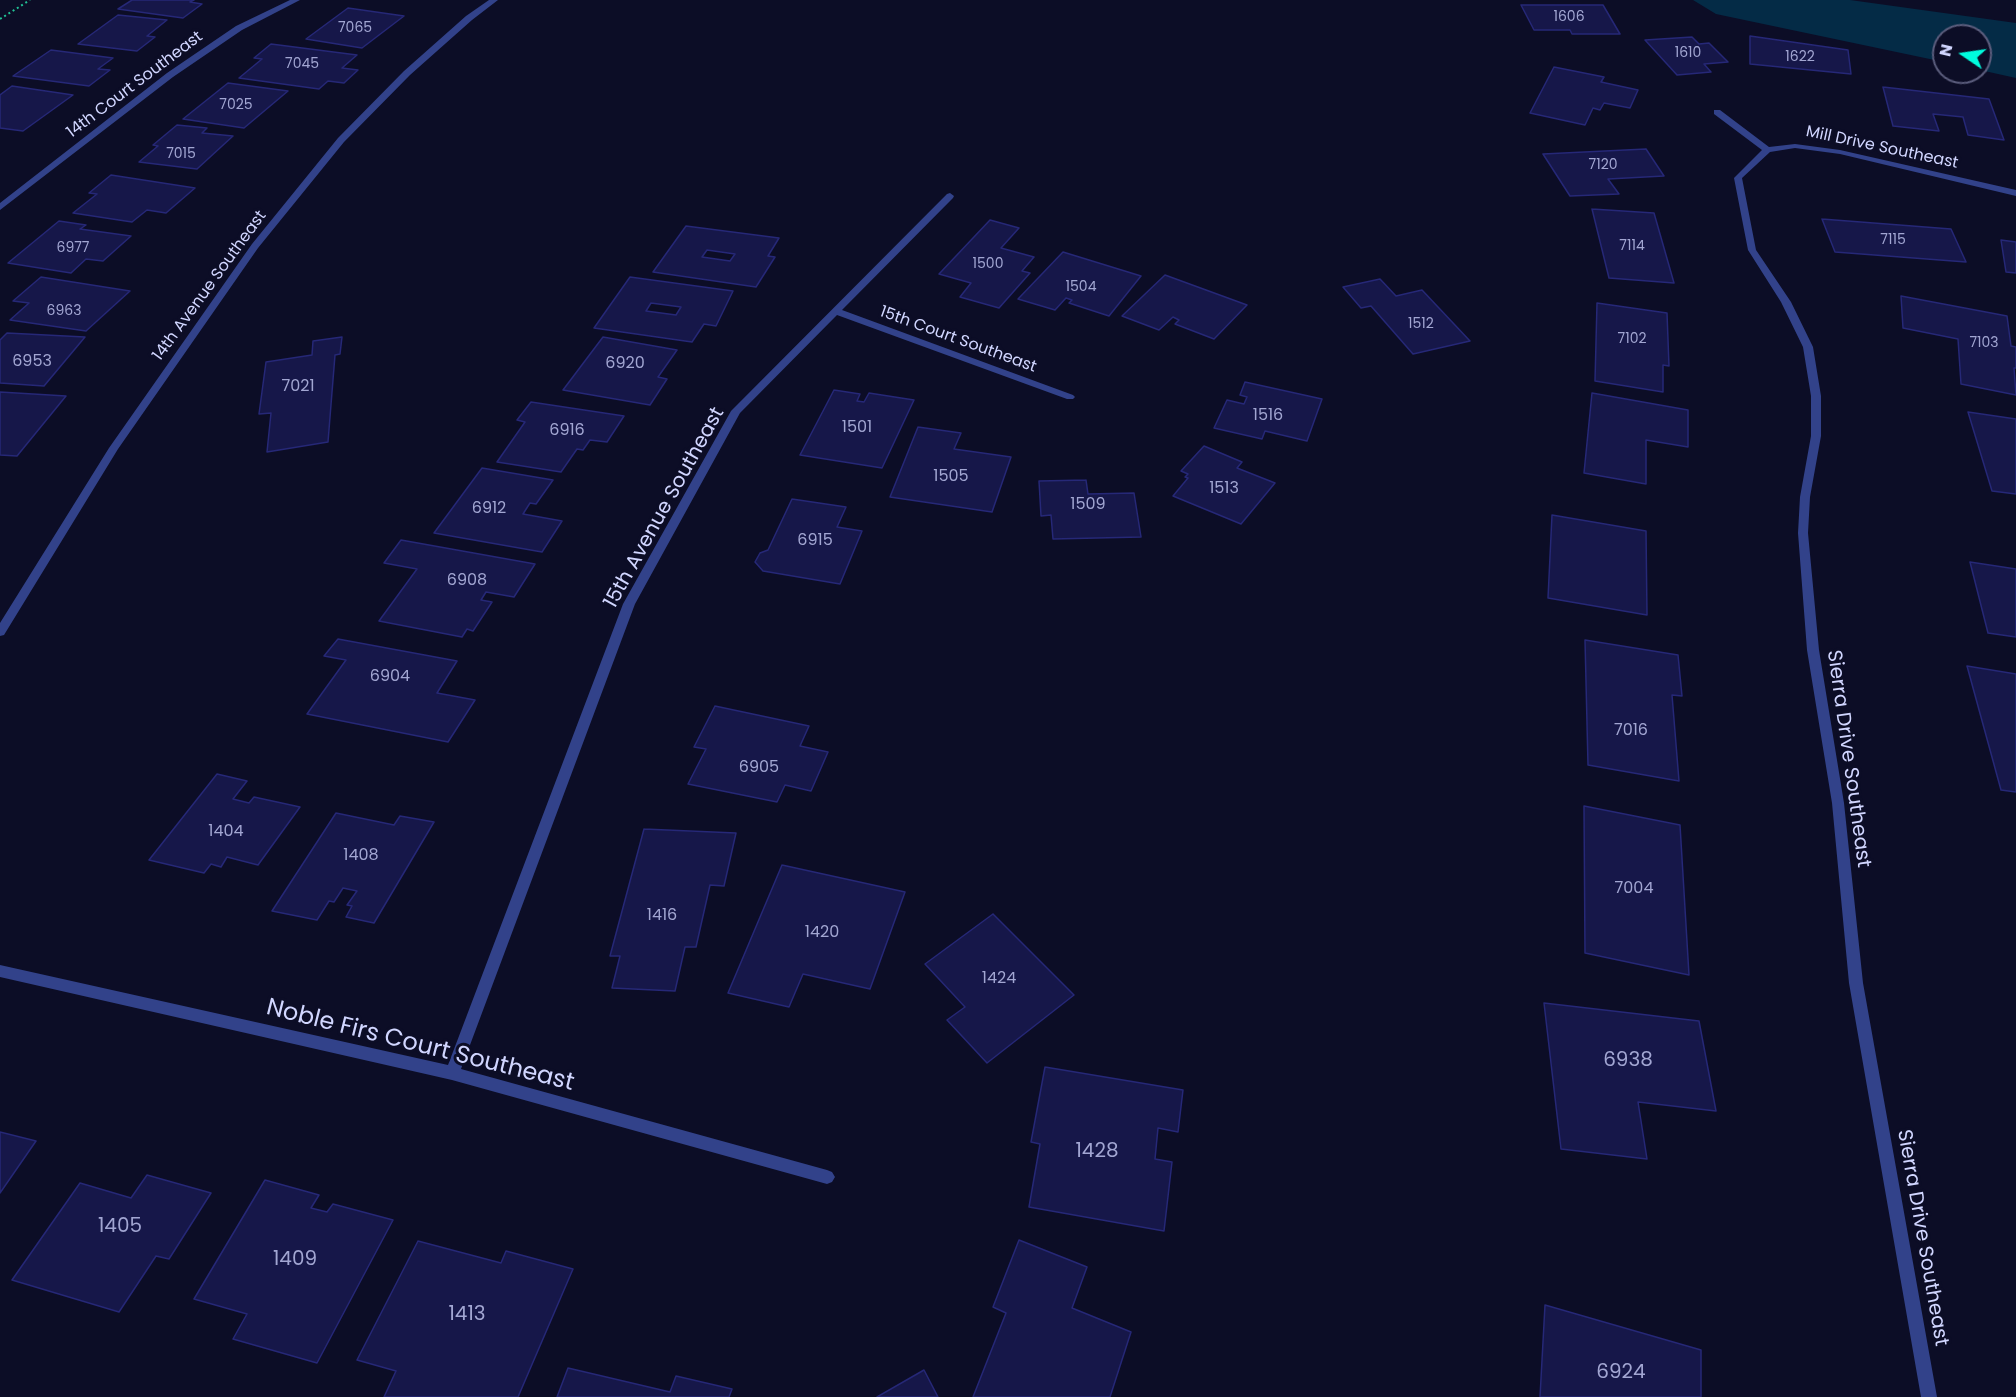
<!DOCTYPE html>
<html>
<head>
<meta charset="utf-8">
<style>
  body { margin:0 }
  #map { position:relative; width:2016px; height:1397px; overflow:hidden; background:#0c0d26; font-family:Poppins,sans-serif }
  canvas { display:block }
  .north { position:absolute; left:1932px; top:24px; width:60px; height:60px; box-sizing:border-box; background:#0c0d26; border:2px solid #5b5d7d; border-radius:50%; rotate:283deg; font-size:16px; font-weight:700; line-height:24px; text-align:center; color:#d1d6ff }
  .north::after { content:''; display:block; margin:auto; width:21px; height:27px; background:#00fcde; clip-path:polygon(50% 0,100% 100%,50% 72%,0 100%) }
</style>
</head>
<body>
<div id="map">
<canvas width="2016" height="1397"></canvas>
<div class="north">N</div>
</div>
<script>
const g = document.querySelector('canvas').getContext('2d');
g.lineJoin = 'round';
function paint(path, color) { g.fillStyle = color; g.fill(path, 'evenodd'); }
const shape = rows => new Path2D(rows.map(r => 'M' + r).join(''));
function stroke(path, color, width, dash) { g.strokeStyle = color; g.lineWidth = width; g.lineCap = dash ? 'butt' : 'round'; g.setLineDash(dash || []); g.stroke(path); }
function drawText(font, color, halo, rows, align = 'center') {
  g.font = font + ' Poppins,sans-serif'; g.lineWidth = 6; g.setLineDash([]); g.textBaseline = 'middle'; g.strokeStyle = halo; g.fillStyle = color; for (const [text, x, y, turn = 0] of rows) {
    g.save(); g.translate(x, y); g.rotate((+turn || 0) * Math.PI / 180); g.textAlign = isNaN(turn) ? turn : align; if (halo) g.strokeText(text, 0, 0); g.fillText(text, 0, 0); g.restore();
  }
}
const water = shape([
  [1693,0,1850,0,2016,23,2016,78,1980,70,1980,36,1944,36,1944,62,1716,14]
]);
const building = shape([
  [132,0,194,0,190,2,202,4,183,18,118,9,132,0],
  [1521,5,1603,5,1620,34,1572,34,1570,30,1534,30,1521,5],
  [348,8,404,16,362,48,306,39,348,8],
  [118,15,167,20,147,36,155,37,137,51,78,44,118,15],
  [1750,36,1848,50,1851,74,1750,64,1750,36],
  [1692,37,1699,44,1709,43,1728,62,1704,64,1711,72,1677,75,1645,40,1692,37],
  [271,44,357,55,342,68,358,70,344,83,328,81,319,89,239,78,262,59,254,58,271,44],
  [51,50,113,58,98,69,110,70,89,86,13,76,51,50],
  [1554,67,1604,77,1601,82,1638,90,1630,108,1604,103,1600,110,1593,108,1585,125,1530,113,1554,67],
  [228,83,288,91,244,128,183,119,228,83],
  [12,86,73,95,23,131,0,128,0,95,12,86],
  [1883,87,1989,99,2004,140,1968,135,1963,117,1933,114,1939,131,1893,126,1883,87],
  [177,125,207,128,202,133,233,136,197,169,139,162,158,146,153,145,177,125],
  [1646,149,1664,176,1608,179,1619,194,1570,196,1543,154,1646,149],
  [111,175,195,188,166,213,147,210,132,222,73,213,97,194,89,193,111,175],
  [1592,209,1654,213,1674,283,1609,278,1592,209],
  [1822,219,1951,229,1966,262,1835,252,1822,219],
  [990,220,1019,228,1001,248,1034,257,1022,271,1030,273,999,308,960,297,971,283,939,274,990,220],
  [59,221,86,225,80,229,131,236,103,261,86,259,71,273,8,263,59,221],
  [686,226,779,238,768,256,775,257,756,287,653,272,686,226],
  [707,250,735,254,730,261,702,257,707,250],
  [2001,240,2016,242,2016,273,2006,272,2001,240],
  [1063,252,1141,276,1109,316,1069,303,1072,300,1066,298,1055,310,1018,299,1063,252],
  [1165,275,1247,305,1214,339,1175,324,1179,320,1173,317,1159,330,1122,316,1165,275],
  [41,277,130,291,86,331,10,320,29,303,13,301,41,277],
  [630,277,733,291,716,326,704,324,692,342,594,328,630,277],
  [651,303,681,307,676,315,646,311,651,303],
  [1380,279,1396,296,1422,290,1470,341,1413,354,1371,306,1361,308,1343,287,1380,279],
  [1901,296,2007,316,2011,346,2016,347,2016,368,2014,368,2016,395,1961,384,1958,339,1903,328,1901,296],
  [1597,303,1667,313,1669,366,1663,365,1663,392,1595,381,1597,303],
  [7,333,85,337,44,386,0,383,0,340,7,333],
  [342,337,340,354,335,355,328,442,267,452,271,413,259,414,266,362,312,355,313,341,342,337],
  [603,337,677,350,658,377,667,379,650,405,563,390,603,337],
  [1245,382,1322,399,1307,441,1265,431,1262,439,1214,428,1227,400,1244,404,1247,397,1240,395,1245,382],
  [834,390,860,394,857,401,864,402,869,393,914,400,882,468,800,455,834,390],
  [0,392,66,396,17,456,0,455,0,392],
  [1592,393,1688,410,1688,447,1646,440,1646,484,1584,473,1592,393],
  [531,402,624,416,607,442,590,440,583,450,577,449,561,472,497,462,525,422,517,420,531,402],
  [1968,412,2016,419,2016,494,1992,491,1968,412],
  [918,427,961,433,954,449,1011,457,992,512,890,497,918,427],
  [1204,446,1242,462,1237,468,1275,483,1241,524,1173,496,1188,478,1185,477,1188,474,1181,471,1204,446],
  [482,468,553,480,536,504,530,503,523,514,562,521,542,552,434,533,482,468],
  [1086,480,1088,494,1134,493,1141,537,1053,539,1051,515,1041,516,1039,481,1086,480],
  [792,499,846,507,837,527,862,531,840,584,763,571,755,562,760,553,768,550,792,499],
  [1552,515,1646,531,1647,615,1548,598,1552,515],
  [401,540,535,564,514,597,486,592,481,600,492,602,473,631,467,629,462,637,379,621,417,569,384,563,401,540],
  [1970,562,2016,569,2016,637,1988,633,1970,562],
  [338,639,457,661,437,693,475,700,448,742,307,714,346,660,324,656,338,639],
  [1585,640,1678,655,1682,696,1672,695,1679,781,1588,765,1585,640],
  [1967,666,2016,674,2016,792,2001,790,1967,666],
  [715,706,809,726,800,746,828,752,811,791,785,785,777,802,688,784,706,749,694,747,715,706],
  [217,774,247,781,233,799,249,803,254,797,300,807,258,865,227,857,221,867,211,864,204,873,149,860,217,774],
  [1584,806,1680,825,1689,975,1585,953,1584,806],
  [336,813,394,825,400,816,434,822,374,923,346,917,352,906,347,905,357,891,343,888,334,902,329,901,317,920,272,911,336,813],
  [644,829,736,833,724,886,710,885,696,947,685,947,675,991,612,988,620,956,610,956,644,829],
  [782,865,905,892,870,989,803,974,789,1007,728,993,782,865],
  [993,914,1074,995,987,1063,947,1020,965,1007,925,964,993,914],
  [1544,1003,1699,1021,1716,1111,1638,1102,1647,1159,1561,1149,1544,1003],
  [1045,1067,1183,1090,1178,1132,1158,1128,1155,1159,1172,1162,1164,1231,1029,1207,1040,1144,1031,1142,1045,1067],
  [0,1132,36,1141,0,1193,0,1132],
  [147,1175,211,1193,169,1259,156,1256,119,1312,12,1280,80,1183,131,1198,147,1175],
  [265,1180,319,1195,311,1208,327,1212,333,1204,393,1220,317,1363,233,1339,247,1314,194,1299,265,1180],
  [1019,1240,1087,1267,1072,1308,1131,1332,1110,1397,973,1397,1006,1313,993,1307,1019,1240],
  [418,1241,501,1263,506,1251,573,1269,518,1397,384,1397,396,1371,357,1360,418,1241],
  [1545,1305,1701,1350,1701,1397,1540,1397,1545,1305],
  [568,1368,670,1392,676,1376,732,1389,729,1397,557,1397,568,1368],
  [924,1370,938,1397,877,1397,924,1370]
]);
const path = shape([
  [0,19,30,0]
]);
const street = shape([
  [290,0,300,0,242,30,173,77,0,210,0,203,167,73,236,26,290,0],
  [489,0,498,0,472,20,410,75,344,142,258,248,118,449,4,635,0,636,0,623,109,448,252,244,338,138,404,71,466,16,489,0],
  [1714,110,1720,110,1769,147,1795,144,1840,150,2016,190,2016,196,1840,154,1795,148,1770,152,1742,178,1756,250,1791,302,1813,347,1821,396,1821,436,1810,497,1808,533,1819,650,1844,803,1863,983,1937,1397,1921,1397,1849,983,1832,803,1807,650,1798,533,1800,497,1811,436,1811,396,1803,347,1781,302,1748,250,1734,178,1762,150,1714,114,1714,110],
  [950,193,954,196,953,198,842,310,1073,395,1075,397,1073,399,1067,399,837,315,740,413,635,604,461,1069,827,1170,832,1172,835,1177,832,1182,827,1184,452,1080,0,977,0,965,448,1065,623,604,731,411,947,194,950,193]
]);
const farNumbernames = [
  ["1606",1569,17],
  ["7065",355,28],
  ["1610",1688,53],
  ["1622",1800,57],
  ["7045",302,64],
  ["7025",236,105],
  ["7015",181,154],
  ["7120",1603,165],
  ["7115",1893,240],
  ["7114",1632,246],
  ["6977",73,248],
  ["1500",988,264],
  ["1504",1081,287],
  ["6963",64,311],
  ["1512",1421,324],
  ["7102",1632,339],
  ["7103",1984,343]
];
const farStreetnames = [
  ["14th Court Southeast",135,85,-37],
  ["Mill Drive Southeast",1882,148,12],
  ["14th Avenue Southeast",210,286,-54],
  ["15th Court Southeast",958,340,20]
];
const numberNames = [
  ["6953",32,362],
  ["6920",625,364],
  ["7021",298,387],
  ["1516",1268,416],
  ["1501",857,428],
  ["6916",567,431],
  ["1505",951,477],
  ["1513",1224,489],
  ["1509",1088,505],
  ["6912",489,509],
  ["6915",815,541],
  ["6908",467,581],
  ["6904",390,677],
  ["7016",1631,731],
  ["6905",759,768],
  ["1404",226,832],
  ["1408",361,856],
  ["7004",1634,889],
  ["1416",662,916],
  ["1420",822,933],
  ["1424",999,979]
];
const streetNames = [
  ["15th Avenue Southeast",665,508,-61],
  ["Sierra Drive Southeast",1848,759,82],
  ["Sierra Drive Southeast",1922,1238,80]
];
const nearNumbernames = [
  ["6938",1628,1061],
  ["1428",1097,1152],
  ["1405",120,1227],
  ["1409",295,1260],
  ["1413",467,1315],
  ["6924",1621,1373]
];
const nearStreetnames = [
  ["Noble Firs Court Southeast",420,1046,14]
];
paint(water, '#042b46');
paint(building, '#161749');
stroke(building, '#262877', 1.5);
stroke(path, '#22c295', 2, [2, 3]);
paint(street, '#32428a');
drawText('14px', '#a2a6d2', null, farNumbernames);
drawText('16px', '#d1d6ff', '#0c0d26', farStreetnames);
drawText('16px', '#a2a6d2', null, numberNames);
drawText('20px', '#d1d6ff', '#0c0d26', streetNames);
drawText('20px', '#a2a6d2', null, nearNumbernames);
drawText('24px', '#d1d6ff', '#0c0d26', nearStreetnames);
</script>
</body>
</html>
